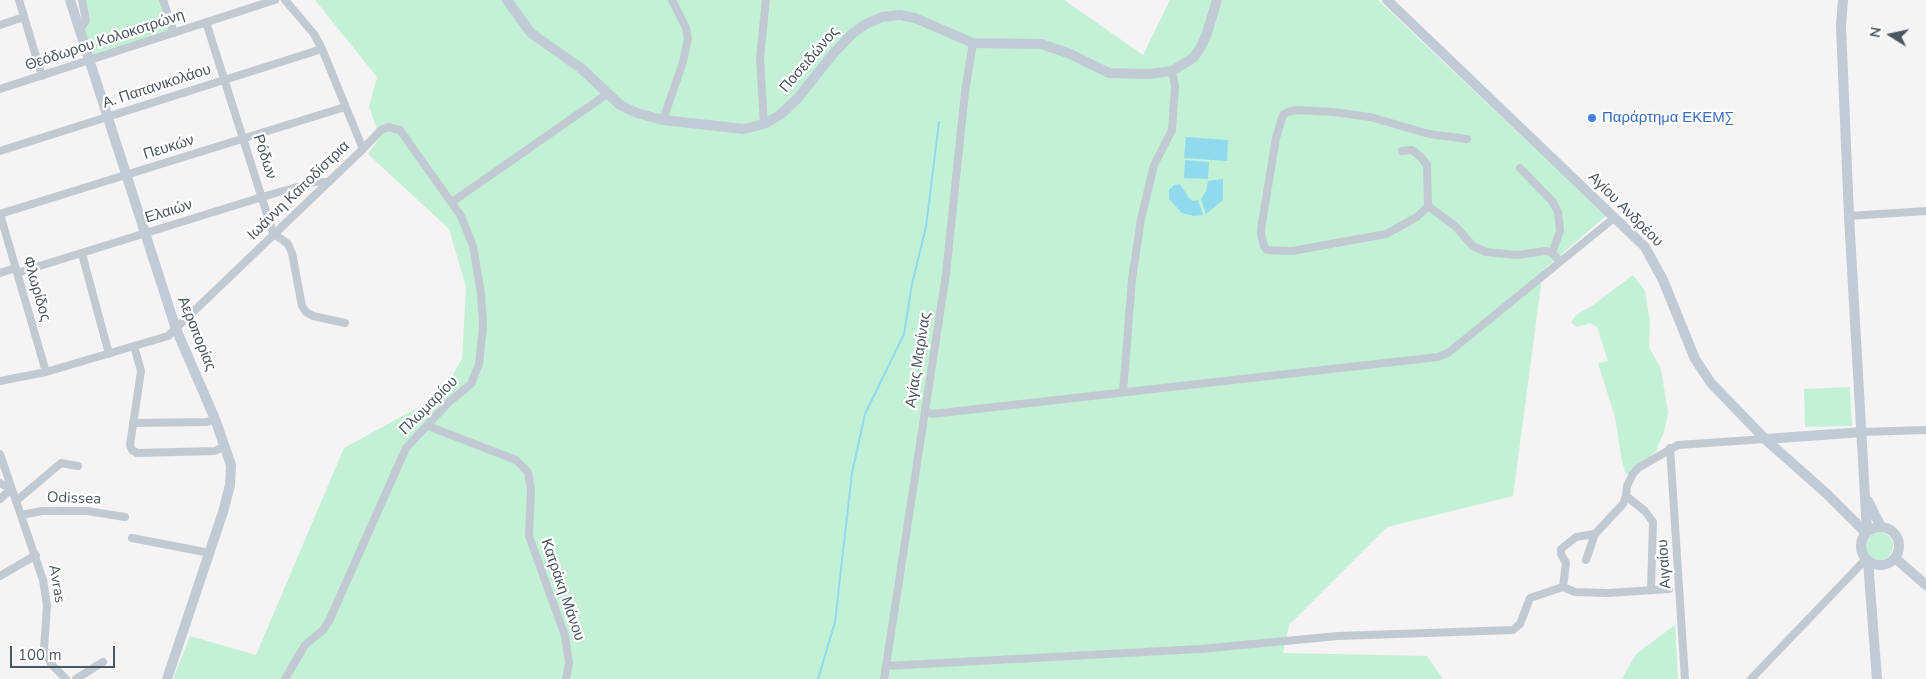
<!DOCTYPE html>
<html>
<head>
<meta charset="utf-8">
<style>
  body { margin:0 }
  #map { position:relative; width:1926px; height:679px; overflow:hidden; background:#f5f3f3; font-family:"Nunito Sans",sans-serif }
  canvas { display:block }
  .north { position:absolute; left:1866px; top:10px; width:50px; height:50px; -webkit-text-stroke:4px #fff; paint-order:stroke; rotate:280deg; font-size:14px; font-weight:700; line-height:20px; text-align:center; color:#4a5661 }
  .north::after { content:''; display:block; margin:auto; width:18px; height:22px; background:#4a5661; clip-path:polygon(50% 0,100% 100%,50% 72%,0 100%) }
  .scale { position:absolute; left:10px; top:646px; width:105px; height:22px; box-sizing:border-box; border:2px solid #4a5661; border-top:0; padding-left:6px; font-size:15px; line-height:18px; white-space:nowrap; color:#4a5661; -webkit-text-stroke:4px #fff; paint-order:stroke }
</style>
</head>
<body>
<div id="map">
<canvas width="1926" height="679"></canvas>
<div class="north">N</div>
<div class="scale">100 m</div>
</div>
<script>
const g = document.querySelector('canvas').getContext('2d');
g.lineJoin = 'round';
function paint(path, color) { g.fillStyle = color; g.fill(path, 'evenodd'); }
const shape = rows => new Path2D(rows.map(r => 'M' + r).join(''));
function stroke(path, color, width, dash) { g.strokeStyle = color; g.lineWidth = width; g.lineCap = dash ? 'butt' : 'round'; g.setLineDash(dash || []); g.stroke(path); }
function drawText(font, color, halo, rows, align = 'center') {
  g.font = font + ' "Nunito Sans",sans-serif'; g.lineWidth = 4.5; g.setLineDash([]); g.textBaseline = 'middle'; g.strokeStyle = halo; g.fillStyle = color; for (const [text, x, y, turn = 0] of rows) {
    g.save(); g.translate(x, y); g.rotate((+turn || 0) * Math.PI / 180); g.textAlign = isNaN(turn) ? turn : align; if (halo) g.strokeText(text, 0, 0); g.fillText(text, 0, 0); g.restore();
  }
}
const green = shape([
  [83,0,163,0,173,31,90,56,83,30],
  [315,0,1064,0,1143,55,1170,0,1378,0,1606,216,1543,270,1513,496,1387,527,1289,625,1283,653,1427,656,1443,679,173,679,190,636,256,655,344,448,441,395,462,359,466,287,449,229,368,154,380,137,369,107,377,77],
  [1633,275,1645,291,1650,322,1649,347,1661,369,1668,413,1664,432,1656,451,1630,474,1626,474,1622,461,1615,417,1598,363,1608,361,1597,327,1590,323,1577,327,1571,322,1576,315,1592,306],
  [1850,387,1852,426,1805,427,1804,389],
  '1865 546a14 14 0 1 1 28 0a14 14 0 1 1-28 0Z',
  [1675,625,1678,679,1622,679,1636,654]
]);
const water = shape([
  [1186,137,1228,140,1227,161,1184,158],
  [1185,160,1209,162,1208,179,1184,178],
  [1223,179,1223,200,1206,214,1201,199,1206,191,1208,181],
  [1180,184,1189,198,1193,201,1198,200,1203,215,1194,216,1182,213,1169,199,1169,190,1174,185]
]);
const stream = shape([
  [818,679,835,622,852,473,865,414,904,334,912,284,926,227,939,122]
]);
const street = shape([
  [19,0,42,76],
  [163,0,174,33],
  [206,22,273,233,288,244,292,253,302,306,306,312,313,316,345,323],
  [0,25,24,17],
  [79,30,86,21,82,0],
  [0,89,275,0],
  [663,120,683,62,688,38,686,28,672,0],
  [764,124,760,58,766,0],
  [0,151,322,49],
  [1402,151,1412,150,1421,157,1427,165,1428,206,1455,226,1473,246,1486,252,1517,255,1546,251,1552,253,1560,261],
  [1520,168,1552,201,1558,212,1560,231,1552,253],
  [452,202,607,94],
  [1428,206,1417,217,1386,234,1292,251,1267,250,1264,246,1261,234,1262,223,1276,138,1283,115,1288,112,1296,110,1334,112,1370,117,1429,134,1467,139],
  [0,214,345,107],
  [0,214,46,372],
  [1849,216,1926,211],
  [82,254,109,354],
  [0,273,16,268],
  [17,273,262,197,315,182,329,182],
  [134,346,141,371,130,445,132,450,137,453,215,451,225,446],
  [0,381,46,372,168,336,363,149,322,49,314,34,285,0],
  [1123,392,1132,279,1141,219,1154,165,1172,130,1175,86,1172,71],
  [925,412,932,414,1438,357,1448,353,1614,218],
  [133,423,207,422,215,419],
  [428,426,516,460,528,472,531,489,529,536,565,636,569,663,566,679],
  [1863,432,1926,430],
  [1670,448,1685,679],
  [0,454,43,580,47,605,44,649,51,664,66,679],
  [0,483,11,489],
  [0,499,11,489],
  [16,501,61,463,78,466],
  [21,515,42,511,87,511,125,517],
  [132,538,210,553],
  [1586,560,1595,534,1623,504,1626,496],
  [0,576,36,555],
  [1563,587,1575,592,1608,593,1669,589],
  [1651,590,1653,522,1645,511,1626,496,1627,486,1633,474,1638,468,1678,445,1765,439],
  [886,666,1200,649,1338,636,1513,630,1520,624,1530,598,1563,587,1566,563,1561,554,1561,549,1576,537,1595,534],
  [76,679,103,662],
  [285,679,305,645,323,630,329,621,406,448,449,402,471,384,479,364,483,326,481,293,473,246,461,216,400,130,388,127,381,130,363,149],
  [884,679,946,274,965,92,973,43],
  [1751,679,1866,559]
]);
const secondary = shape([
  [70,0,176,329,215,419,231,465,230,485,223,512,167,679],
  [507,0,531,33,582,69,620,105,637,113,663,120,744,129,764,124,780,115,798,98,833,54,853,33,866,24,882,17,900,15,915,18,973,43,1041,44,1068,53,1109,73,1149,74,1172,71,1193,58,1201,47,1207,33,1217,0],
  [1387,0,1645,247,1663,280,1695,359,1711,383,1765,439,1827,494,1866,533],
  [1843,0,1841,26,1849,216,1867,532],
  [1765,439,1863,432],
  [1868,501,1881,527],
  '1861 546a19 19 0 1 1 38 0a19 19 0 1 1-38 0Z',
  [1895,558,1926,585],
  [1868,561,1877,679]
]);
const markers = [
  [1592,118,5,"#3f7fe0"]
];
const streetNames = [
  ["Θεόδωρου Κολοκοτρώνη",105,41,-18],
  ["Ποσειδώνος",810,60,-49],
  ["Α. Παπανικολάου",157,87,-18],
  ["Πευκών",169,148,-17],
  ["Ρόδων",264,157,72],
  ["Ιωάννη Καποδίστρια",299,191,-44],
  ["Αγίου Ανδρέου",1625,210,45],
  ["Ελαιών",169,212,-17],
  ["Φλωρίδος",36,289,74],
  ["Αεροπορίας",196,334,68],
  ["Αγίας Μαρίνας",919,360,-81],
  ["Πλωμαρίου",429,406,-45],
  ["Odissea",74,499,2],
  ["Αιγαίου",1665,564,-94],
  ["Avras",56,584,80],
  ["Κατράκη Μάνου",562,590,71]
];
const shopNames = [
  ["Παράρτημα ΕΚΕΜΣ",1602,118]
];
paint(green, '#c3f1d5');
paint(water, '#90daee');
stroke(stream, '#90daee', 2);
stroke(street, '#c1cad2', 8);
stroke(secondary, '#c1cbd6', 10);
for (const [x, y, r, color] of markers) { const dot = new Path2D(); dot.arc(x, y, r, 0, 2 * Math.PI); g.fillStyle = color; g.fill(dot); stroke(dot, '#fff', 2); }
drawText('15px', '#4a5661', '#fff', streetNames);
drawText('15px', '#366cbe', '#fff', shopNames, 'left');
</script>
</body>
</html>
